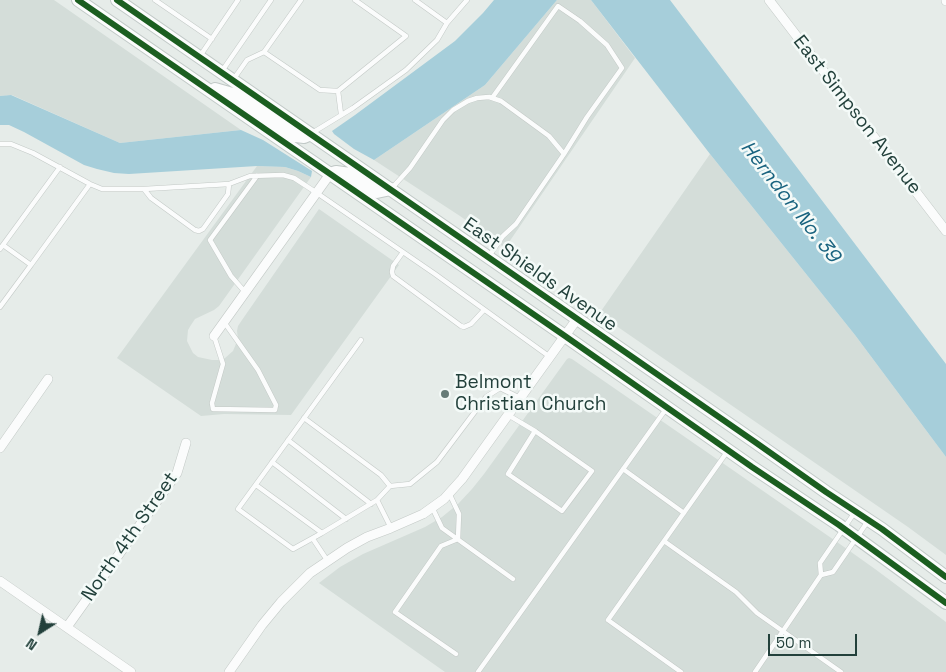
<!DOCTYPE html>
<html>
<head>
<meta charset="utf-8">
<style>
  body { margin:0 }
  #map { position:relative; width:946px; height:672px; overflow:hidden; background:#e6ece9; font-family:"Space Grotesk",sans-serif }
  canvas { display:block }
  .north { position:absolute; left:15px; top:607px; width:50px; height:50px; -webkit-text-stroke:4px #f4faf8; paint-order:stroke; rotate:215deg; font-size:14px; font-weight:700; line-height:20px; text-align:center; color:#22403b }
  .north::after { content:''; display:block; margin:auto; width:18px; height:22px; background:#22403b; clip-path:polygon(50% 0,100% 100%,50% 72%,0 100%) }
  .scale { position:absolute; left:768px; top:634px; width:89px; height:22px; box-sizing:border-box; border:2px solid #22403b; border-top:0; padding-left:6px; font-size:15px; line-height:18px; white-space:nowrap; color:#22403b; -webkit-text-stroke:4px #f4faf8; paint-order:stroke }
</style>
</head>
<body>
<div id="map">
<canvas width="946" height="672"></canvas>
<div class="north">N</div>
<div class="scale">50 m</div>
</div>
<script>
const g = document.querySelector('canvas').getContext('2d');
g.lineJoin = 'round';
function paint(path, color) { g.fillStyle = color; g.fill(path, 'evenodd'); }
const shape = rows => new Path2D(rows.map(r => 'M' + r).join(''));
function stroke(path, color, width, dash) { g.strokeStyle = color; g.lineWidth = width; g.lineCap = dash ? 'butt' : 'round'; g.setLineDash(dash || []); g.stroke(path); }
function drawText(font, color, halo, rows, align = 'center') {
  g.font = font + ' "Space Grotesk",sans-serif'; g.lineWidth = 5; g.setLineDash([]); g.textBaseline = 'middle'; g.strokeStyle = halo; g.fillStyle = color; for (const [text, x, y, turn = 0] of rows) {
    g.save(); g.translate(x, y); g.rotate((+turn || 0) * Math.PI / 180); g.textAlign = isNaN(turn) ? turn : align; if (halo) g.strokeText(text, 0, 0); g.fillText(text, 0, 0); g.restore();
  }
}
const built = shape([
  [0,0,54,0,241,130,120,143,12,95,0,96],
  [557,0,591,0,635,58,505,248,460,216,374,160,485,85],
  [710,154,855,335,946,457,946,555,908,527,599,314],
  [257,166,285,167,298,171,311,177,219,306,214,310,195,319,191,325,188,330,187,341,193,353,198,357,212,360,220,360,225,358,233,351,238,339,237,331,238,326,242,320,319,209,399,265,291,415,224,414,201,416,117,358],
  [569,358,572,359,837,542,875,569,946,622,946,672,445,672,319,583,340,567,363,554,425,527,442,517,458,504,472,489,484,474,567,359]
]);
const water = shape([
  [494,0,557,0,485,85,374,160,354,149,334,134,332,131,355,115,455,41,483,13],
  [591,0,670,0,946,364,946,457,855,335,710,154],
  [11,95,120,143,241,130,263,140,312,171,311,177,298,171,285,167,257,166,129,174,114,173,97,169,84,165,24,132,9,125,0,125,0,96]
]);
const lane = shape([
  [155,0,212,39],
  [301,0,264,52,320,90,338,91,406,36,355,0],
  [415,0,447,23],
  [200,56,238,0],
  [222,71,271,0],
  [233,80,247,60,264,52],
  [338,91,341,114],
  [312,133,353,108,406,70,437,40,447,23,467,0],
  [0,144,11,144,33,153,90,184,102,189,144,189],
  [229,184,228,194,203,229,199,231,195,230,151,198,144,189,229,184,250,176,283,175,294,178,317,193,435,274,550,357],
  [392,188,410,168,443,120,453,110,468,101,477,98,489,97,501,101,549,136,564,154],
  [0,249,60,167],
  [403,252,393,266,392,272,393,276,461,326,464,327,471,324,484,310],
  [489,256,503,236,516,224,564,154,587,117,622,68,607,45,580,21,558,6,492,98],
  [31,265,90,184],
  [245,292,231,276,210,240,257,176],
  [0,307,31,265,3,245],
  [214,336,223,364,212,403,213,409,275,410,276,405,258,370,224,322],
  [361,340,238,509,293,549,322,533,377,500,390,486,410,484,437,462,486,397,500,388,520,398],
  [508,415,535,431,592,471,562,511,508,474,535,431],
  [304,418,381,475,390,486],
  [288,440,371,504],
  [272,462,346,519],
  [623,469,684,513],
  [256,485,322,533],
  [449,493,459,514,458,539],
  [377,500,391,528],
  [432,507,442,528,513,579],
  [855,512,820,563,821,575,833,572,868,521],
  [313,539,327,560],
  [664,541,736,592,757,613,841,672],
  [456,654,395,612,441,546,458,539],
  [478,672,666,409],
  [681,672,608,620,727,452],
  [755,672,821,575]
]);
const street = shape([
  [769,0,946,231],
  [946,0,946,1],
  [214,336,330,174],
  [0,448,48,379],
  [0,581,131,672],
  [67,627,177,473,186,443],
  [229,672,262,625,281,602,310,573,347,548,367,537,391,528,423,514,444,499,462,479,577,319]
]);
const secondary = shape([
  [78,0,565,336,752,467,839,525,946,603],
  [117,0,755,442,826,492,882,529,946,577],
  [215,89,236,95,296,136,304,137,311,134],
  [330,174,336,172,350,174,377,192,391,189]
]);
const cycleway = shape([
  [78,0,565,336,752,467,839,525,946,603],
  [117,0,755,442,826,492,882,529,946,577]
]);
const markers = [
  [445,394,5,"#677c78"]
];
const streetNames = [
  ["East Simpson Avenue",857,115,52],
  ["East Shields Avenue",540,275,35],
  ["North 4th Street",130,537,-55]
];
const poiNames = [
  ["Belmont",455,383],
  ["Christian Church",455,405]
];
const waterNames = [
  ["Herndon No. 39",790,202,52]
];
paint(built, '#d4ddd9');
paint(water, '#a6ceda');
stroke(lane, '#c3c9c6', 5.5);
stroke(street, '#c3c9c6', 10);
stroke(secondary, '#c1c9c7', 14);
stroke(lane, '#fbfcfc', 4.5);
stroke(street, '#fbfcfc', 9);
stroke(secondary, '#fbfcfc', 12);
stroke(cycleway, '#1b5e20', 6);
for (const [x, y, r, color] of markers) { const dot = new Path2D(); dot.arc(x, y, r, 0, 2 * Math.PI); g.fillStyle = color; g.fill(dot); stroke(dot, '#f4faf8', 2); }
drawText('19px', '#22403b', '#f4faf8', streetNames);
drawText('19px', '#22403b', '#f4faf8', poiNames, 'left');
drawText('italic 20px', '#19637f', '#f4faf8', waterNames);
</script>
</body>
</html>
